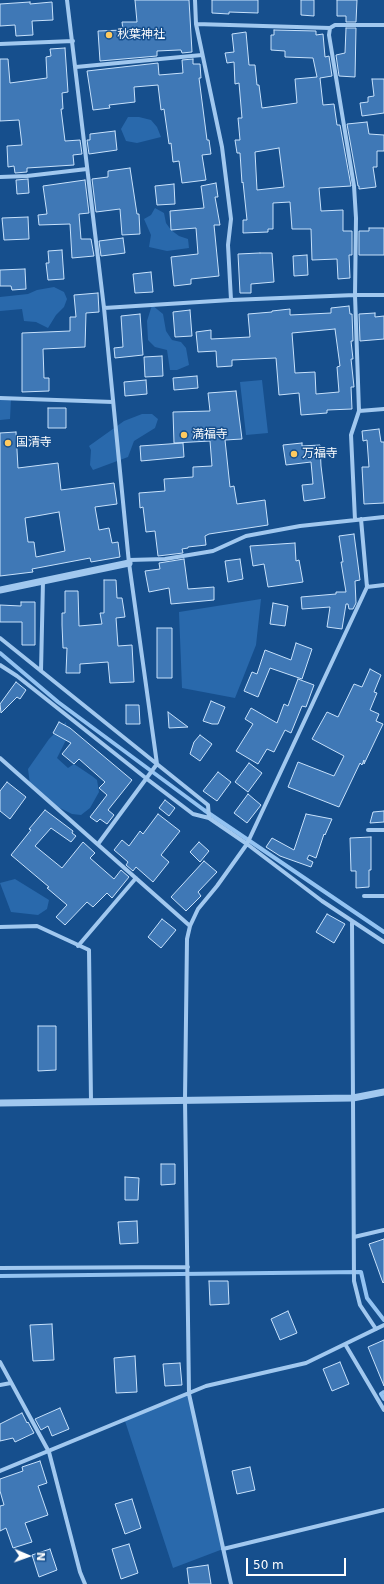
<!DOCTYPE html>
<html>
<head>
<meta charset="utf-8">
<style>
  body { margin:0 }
  #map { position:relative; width:384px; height:1584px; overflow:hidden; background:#164f8d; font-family:"DejaVu Sans",sans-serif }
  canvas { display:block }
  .north { position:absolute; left:8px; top:1536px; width:40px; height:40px; -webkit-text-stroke:3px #164f8d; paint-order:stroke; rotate:92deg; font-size:11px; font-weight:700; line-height:16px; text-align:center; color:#fff }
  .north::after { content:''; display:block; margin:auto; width:14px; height:18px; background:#fff; clip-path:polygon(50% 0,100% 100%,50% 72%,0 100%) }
  .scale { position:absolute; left:246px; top:1558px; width:100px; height:18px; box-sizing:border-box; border:2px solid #fff; border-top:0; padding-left:5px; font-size:12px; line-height:14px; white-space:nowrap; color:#fff; -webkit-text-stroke:3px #164f8d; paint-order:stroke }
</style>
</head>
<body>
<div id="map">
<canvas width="384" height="1584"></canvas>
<div class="north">N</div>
<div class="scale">50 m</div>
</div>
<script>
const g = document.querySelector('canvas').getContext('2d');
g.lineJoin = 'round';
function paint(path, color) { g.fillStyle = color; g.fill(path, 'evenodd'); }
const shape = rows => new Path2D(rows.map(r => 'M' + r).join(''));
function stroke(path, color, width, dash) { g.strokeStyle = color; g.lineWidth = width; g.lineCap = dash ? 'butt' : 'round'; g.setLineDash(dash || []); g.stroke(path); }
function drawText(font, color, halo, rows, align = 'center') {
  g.font = font + ' "DejaVu Sans","Noto Sans JP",sans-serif'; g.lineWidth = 3; g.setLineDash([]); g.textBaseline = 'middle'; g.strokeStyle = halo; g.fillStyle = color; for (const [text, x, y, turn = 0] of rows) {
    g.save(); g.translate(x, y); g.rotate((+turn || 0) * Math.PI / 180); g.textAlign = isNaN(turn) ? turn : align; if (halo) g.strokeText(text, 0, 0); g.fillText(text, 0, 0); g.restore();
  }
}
const green = shape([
  [128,117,139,117,151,120,157,127,161,137,137,143,126,141,121,129],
  [155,208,164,213,166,223,171,230,179,236,188,239,189,248,167,251,149,247,151,235,144,219,151,215],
  [54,287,64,292,67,299,64,307,56,315,48,328,36,322,24,321,22,309,0,311,0,297,28,294,37,290],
  [152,305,163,314,166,331,172,340,181,342,186,348,189,365,177,370,170,370,167,350,155,347,148,340,147,321],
  [262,380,268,433,246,435,240,382],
  [0,399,11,399,10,419,0,420],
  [142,414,152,414,158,419,155,428,134,441,128,457,93,470,90,465,91,450,89,446,124,421],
  [261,599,256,645,235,698,182,688,179,612],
  [66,722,67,738,57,758,68,768,74,764,92,776,97,780,99,792,90,808,81,815,72,814,54,805,30,784,28,769,49,739],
  [15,879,49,900,47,909,38,915,11,912,0,883],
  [189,1394,223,1549,173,1568,125,1421]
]);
const stream = shape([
  [0,653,58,702,204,810,384,932],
  [0,1276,361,1272,367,1298,384,1320],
  [384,1392,381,1394,384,1399]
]);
const building = shape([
  [135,0,189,0,192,52,182,53,181,50,179,50,157,51,157,56,100,61,98,31,123,30,122,22,137,22,135,0],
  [212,0,258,0,258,13,229,12,229,14,212,13,212,0],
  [301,0,314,0,314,16,301,15,301,0],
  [337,0,357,0,356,22,346,22,346,16,337,16,337,0],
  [30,2,30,4,52,2,53,20,32,21,33,35,16,36,15,25,0,26,0,4,30,2],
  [346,28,356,28,355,77,339,76,336,55,345,53,346,28],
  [274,30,316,31,316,35,323,34,325,57,329,56,332,76,320,78,323,105,334,104,337,125,340,125,351,186,319,188,321,211,343,210,343,231,352,231,352,255,349,255,350,278,338,279,337,259,312,260,311,229,292,229,290,202,273,203,273,229,268,229,268,232,243,233,243,220,247,220,243,182,242,183,240,153,237,153,235,140,240,140,238,118,242,118,239,83,235,84,234,62,227,63,225,53,234,52,232,34,246,32,249,65,255,65,257,85,259,85,262,108,297,103,295,79,317,77,313,58,285,57,285,51,271,50,271,35,274,35,274,30],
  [279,148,284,187,257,190,255,152,279,148],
  [65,48,68,92,62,93,63,109,61,109,65,141,80,140,82,154,73,155,74,165,27,168,27,172,15,173,14,166,8,167,7,146,22,145,19,120,0,121,0,59,8,59,10,83,47,78,46,57,51,56,50,49,65,48],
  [193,59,193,64,200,64,201,78,199,78,207,140,209,140,211,154,202,155,206,180,182,183,179,161,173,162,171,143,169,144,164,109,161,110,158,85,134,87,135,102,109,105,110,108,93,110,87,71,158,63,159,75,183,73,182,60,193,59],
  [372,79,384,79,384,113,362,116,360,103,368,102,368,97,374,96,372,79],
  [367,122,369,134,384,135,384,151,377,151,377,167,373,167,376,187,359,189,359,186,358,186,347,124,367,122],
  [115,131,117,150,89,154,87,140,90,140,90,134,115,131],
  [130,168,137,214,139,214,140,234,122,235,120,209,96,212,92,179,108,177,108,171,130,168],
  [28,179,29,193,17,194,16,180,28,179],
  [85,180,89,213,79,214,81,239,91,239,94,256,72,258,70,224,39,225,38,215,47,214,43,186,85,180],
  [216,183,218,197,215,197,220,225,214,225,219,276,191,279,191,284,174,286,171,257,198,254,196,228,171,230,170,211,204,208,201,186,216,183],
  [174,184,175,204,157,205,155,186,174,184],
  [28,217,29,239,4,240,2,218,28,217],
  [369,228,384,228,384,255,359,255,359,231,369,231,369,228],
  [123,238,125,253,101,256,99,241,123,238],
  [62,250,64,279,48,280,46,263,49,263,48,251,62,250],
  [260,253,272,253,274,282,251,284,251,293,240,293,238,254,260,253],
  [307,255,308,275,294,276,293,256,307,255],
  [25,269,26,289,12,290,11,286,0,286,0,270,25,269],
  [151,272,153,292,135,293,133,274,151,272],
  [98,293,99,312,86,313,85,347,43,349,44,378,49,378,49,391,22,392,22,333,70,331,70,317,76,317,74,295,98,293],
  [349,306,350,314,352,314,353,341,351,341,353,359,351,359,354,387,351,387,352,409,327,410,327,413,301,415,299,393,279,395,276,358,232,360,232,366,217,367,216,351,198,352,196,332,211,330,211,339,250,337,248,314,272,312,272,311,290,309,290,315,331,313,331,308,349,306],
  [335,329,340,366,337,367,339,392,316,394,315,372,295,373,292,333,335,329],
  [190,310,192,336,175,337,173,312,190,310],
  [375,313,375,317,384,316,384,339,360,341,359,314,375,313],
  [140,314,143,355,115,358,114,348,123,347,121,316,140,314],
  [162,356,163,376,145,377,144,357,162,356],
  [197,376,198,388,174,390,173,378,197,376],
  [146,380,147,394,125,396,124,382,146,380],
  [236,391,242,439,225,440,230,487,234,486,237,504,265,500,268,525,209,534,205,536,206,545,188,547,188,548,182,549,183,553,158,556,155,531,146,532,143,507,140,508,139,493,165,491,164,479,193,477,193,467,212,466,210,441,174,443,173,412,210,411,208,393,236,391],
  [48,408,66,408,66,428,48,428,48,408],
  [379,429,381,442,384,442,384,503,364,504,362,467,369,467,367,440,363,441,362,431,379,429],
  [16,432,18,468,58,463,61,490,114,483,117,504,95,507,99,530,109,528,112,543,118,542,120,557,91,562,90,558,32,569,33,572,0,576,0,433,16,432],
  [59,512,65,551,36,557,34,542,28,542,25,518,59,512],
  [183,443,184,457,141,461,140,446,183,443],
  [302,443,302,446,320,445,321,466,325,498,304,501,302,485,313,484,311,462,286,465,283,445,302,443],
  [354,534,360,580,355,581,356,603,353,609,349,609,348,604,346,604,342,629,327,627,330,607,302,609,301,597,336,594,336,592,346,592,341,562,343,562,339,536,354,534],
  [295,543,296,561,299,560,303,582,268,587,264,564,253,566,250,546,295,543],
  [184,559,188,589,214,587,214,600,171,604,169,588,149,592,145,571,160,569,159,563,184,559],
  [240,559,243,579,228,582,225,561,240,559],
  [104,580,116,580,117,598,122,598,125,617,116,618,118,646,132,645,134,682,110,683,108,662,80,664,80,673,66,673,67,648,63,648,62,625,62,613,65,613,65,591,78,591,79,626,102,624,100,613,104,613,104,580],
  [21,602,35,602,35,645,22,645,22,622,0,622,0,605,21,606,21,602],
  [273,603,288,606,285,626,270,624,273,603],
  [157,628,172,628,172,678,157,678,157,628],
  [296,643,312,649,302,679,270,668,258,697,244,691,252,672,257,674,265,650,291,660,296,643],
  [370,669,381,675,374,692,377,693,370,710,379,714,376,721,383,724,364,764,364,760,362,765,360,763,339,807,288,787,298,762,334,776,344,756,312,739,327,712,338,717,354,684,362,687,370,669],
  [298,679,314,685,306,707,302,706,291,733,285,730,274,752,267,749,258,764,236,751,253,724,245,719,251,708,277,723,284,704,288,706,298,679],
  [16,682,26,690,20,699,17,697,1,713,0,704,16,682],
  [211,701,225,707,218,724,212,724,203,721,211,701],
  [126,705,139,705,140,724,126,724,126,705],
  [168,712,188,727,169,728,168,712],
  [59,722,70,728,132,780,108,810,114,815,107,824,100,819,97,822,90,817,107,795,99,788,105,782,79,759,74,764,62,754,71,743,53,733,59,722],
  [200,735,212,744,200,761,190,754,194,742,200,735],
  [249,763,262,773,248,792,235,782,249,763],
  [218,772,231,782,217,801,203,791,218,772],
  [7,782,26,797,10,819,0,811,0,791,7,782],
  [248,794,261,805,247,823,234,813,248,794],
  [165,800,175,808,169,816,159,808,165,800],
  [45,810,73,831,72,833,76,836,71,842,51,828,35,846,62,868,83,842,95,853,90,858,114,879,121,870,129,877,112,898,107,893,93,907,87,902,65,925,56,917,67,905,47,888,49,887,11,855,31,830,29,829,45,810],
  [384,811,384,822,370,823,373,812,384,811],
  [158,814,180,831,161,855,169,862,153,882,136,867,133,871,126,865,128,862,114,850,122,840,129,846,140,831,143,834,158,814],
  [306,814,332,819,325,835,324,834,316,858,309,855,307,859,313,862,311,867,280,856,266,847,272,838,294,850,306,814],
  [371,837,371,870,369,870,369,887,356,888,356,871,351,871,350,838,371,837],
  [199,842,209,851,200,862,190,852,199,842],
  [204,861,217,872,198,892,201,896,186,911,171,897,204,861],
  [327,914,345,924,334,943,316,932,327,914],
  [162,919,176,930,161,948,148,937,162,919],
  [38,1026,56,1026,56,1070,38,1071,38,1026],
  [161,1164,175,1164,175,1184,161,1185,161,1164],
  [125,1177,139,1178,138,1200,125,1200,125,1177],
  [137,1221,138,1243,120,1244,118,1222,137,1221],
  [384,1239,384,1282,383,1283,369,1244,384,1239],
  [209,1281,228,1281,229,1304,210,1305,209,1281],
  [288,1311,297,1333,280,1340,271,1319,288,1311],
  [52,1324,54,1360,33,1361,30,1325,52,1324],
  [384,1340,384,1386,368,1347,384,1340],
  [135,1356,137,1392,116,1393,114,1358,135,1356],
  [340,1362,349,1384,332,1391,323,1369,340,1362],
  [180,1363,182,1385,165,1386,163,1364,180,1363],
  [60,1408,69,1429,52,1436,48,1426,41,1430,35,1419,60,1408],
  [22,1413,27,1423,28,1422,34,1433,15,1442,13,1438,0,1441,0,1424,22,1413],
  [40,1461,47,1483,38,1486,48,1515,25,1523,32,1542,13,1548,6,1528,0,1531,0,1506,4,1505,0,1491,0,1479,23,1471,22,1467,40,1461],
  [250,1467,255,1490,237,1494,232,1471,250,1467],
  [132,1499,141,1528,125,1534,115,1504,132,1499],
  [129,1544,138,1573,121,1579,112,1549,129,1544],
  [50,1549,57,1570,39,1577,32,1555,50,1549],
  [208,1565,211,1584,189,1584,187,1568,208,1565]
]);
const minor = shape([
  [67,0,104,308,129,563,157,764,98,844],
  [195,0,196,24,222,147,231,219,228,245,231,300],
  [196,24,330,28],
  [0,44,73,41],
  [76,67,202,55],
  [0,177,27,176,87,169],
  [104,308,231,300,355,295,384,295],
  [0,398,113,402],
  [359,411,355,295,356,218,354,186,329,35,330,28,335,25,384,25],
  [355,520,351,435,359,411,384,409],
  [129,560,165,559,213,551,246,536,300,526,384,517],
  [367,587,384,585],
  [0,638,208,805,209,818,247,844,322,901,384,942],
  [0,665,17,676,147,779,193,814,209,818],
  [41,671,43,581],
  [0,758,190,926],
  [368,830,384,830],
  [364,896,384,896],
  [352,921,354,1281,360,1305,376,1329],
  [0,927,37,926,89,950,91,1101],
  [78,946,136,878],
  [354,1237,384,1230],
  [0,1268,188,1267],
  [345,1344,384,1410],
  [0,1362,49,1452,80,1572,85,1584],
  [0,1385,11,1383],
  [0,1471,206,1386,306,1363,384,1325],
  [223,1549,384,1510],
  [231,1584,189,1394,185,1099,187,939,190,926,198,909,217,886,247,844,367,587,361,519]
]);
const tertiary = shape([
  [0,590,129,563],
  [0,1103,353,1098,384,1092]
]);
const markers = [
  [109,35,4,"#ffca5f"],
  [184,435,4,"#ffca5f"],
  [8,443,4,"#ffca5f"],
  [294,454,4,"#ffca5f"]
];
const poiNames = [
  ["秋葉神社",117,35],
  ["満福寺",192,435],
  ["国清寺",16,443],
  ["万福寺",302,454]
];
paint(green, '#2969ac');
stroke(stream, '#93c3f2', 4);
paint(building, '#3f78b6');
stroke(building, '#c7e1fb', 1);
stroke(minor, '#a1c8ef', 4);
stroke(tertiary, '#a1c8ef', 7);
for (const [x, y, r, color] of markers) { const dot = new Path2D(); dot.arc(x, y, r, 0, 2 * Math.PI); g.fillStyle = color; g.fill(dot); stroke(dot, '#164f8d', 1.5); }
drawText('12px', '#fff', '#164f8d', poiNames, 'left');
</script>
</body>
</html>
